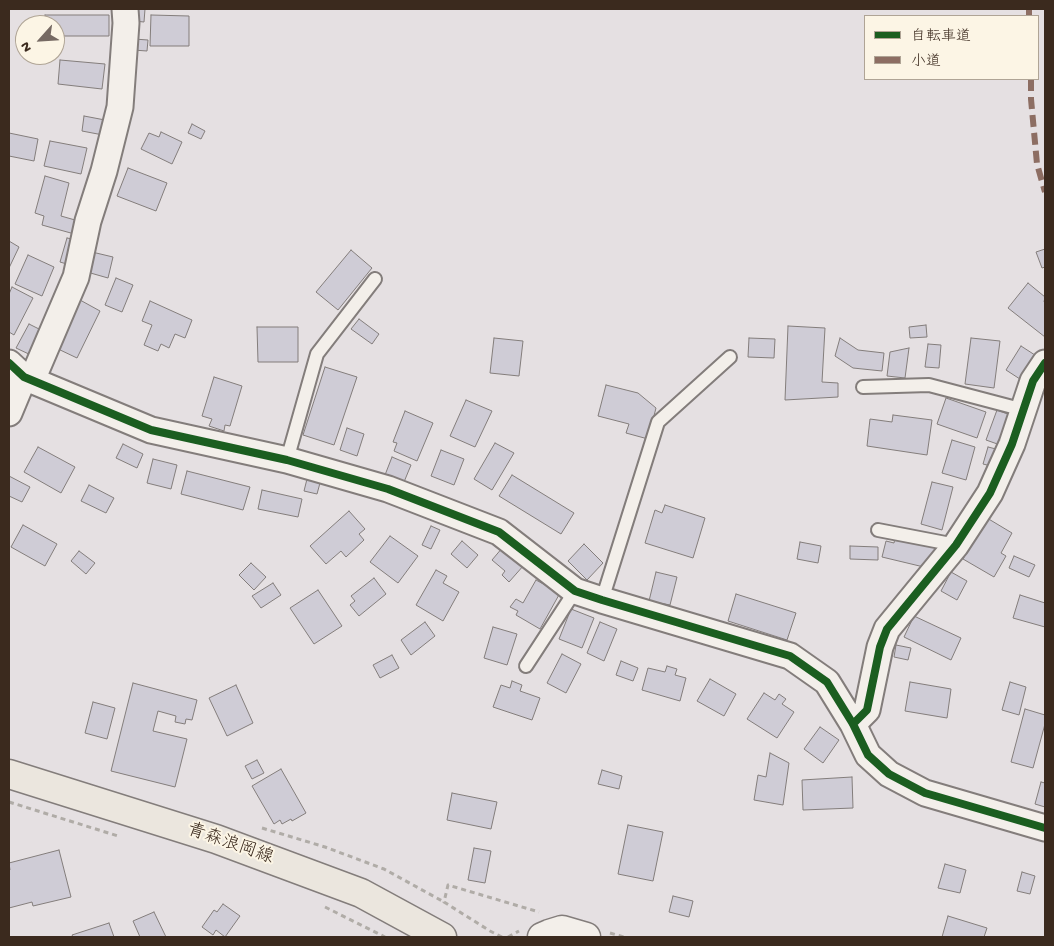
<!DOCTYPE html>
<html>
<head>
<meta charset="utf-8">
<style>
  body { margin:0 }
  #map { position:relative; width:1054px; height:946px; overflow:hidden; background:#e5e0e2; font-family:"Gochi Hand","Klee One",sans-serif }
  canvas { display:block }
  .frame { position:absolute; inset:0; border:10px solid #3b2a1e; pointer-events:none }
  .legend { position:absolute; left:864px; top:15px; width:175px; height:65px; box-sizing:border-box; background:#fcf5e5; border:1px solid #afa495; margin:0; padding:6px 9px; list-style:none; font-size:15px; color:#3b2a1e }
  .legend li { display:flex; align-items:center; gap:10px; height:25px }
  .legend b { width:25px; border:1px solid #afa495 }
  .north { position:absolute; left:15px; top:15px; width:50px; height:50px; box-sizing:border-box; background:#fcf5e5; border:1px solid #afa495; border-radius:50%; rotate:244deg; font-size:14px; font-weight:700; line-height:20px; text-align:center; color:#3b2a1e }
  .north::after { content:''; display:block; margin:auto; width:18px; height:22px; background:#766a63; clip-path:polygon(50% 0,100% 100%,50% 72%,0 100%) }
</style>
</head>
<body>
<div id="map">
<canvas width="1054" height="946"></canvas>
<div class="frame"></div>
<ul class="legend">
<li><b style="height:6px;background:#1b5e20"></b>自転車道</li>
<li><b style="height:6px;background:#8d6e63"></b>小道</li>
</ul>
<div class="north">N</div>
</div>
<script>
const g = document.querySelector('canvas').getContext('2d');
g.lineJoin = 'round';
function paint(path, color) { g.fillStyle = color; g.fill(path, 'evenodd'); }
const shape = rows => new Path2D(rows.map(r => 'M' + r).join(''));
function stroke(path, color, width, dash) { g.strokeStyle = color; g.lineWidth = width; g.lineCap = dash ? 'butt' : 'round'; g.setLineDash(dash || []); g.stroke(path); }
function drawText(font, color, halo, rows, align = 'center') {
  g.font = font + ' "Gochi Hand","Klee One",sans-serif'; g.lineWidth = 4; g.setLineDash([]); g.textBaseline = 'middle'; g.strokeStyle = halo; g.fillStyle = color; for (const [text, x, y, turn = 0] of rows) {
    g.save(); g.translate(x, y); g.rotate((+turn || 0) * Math.PI / 180); g.textAlign = isNaN(turn) ? turn : align; if (halo) g.strokeText(text, 0, 0); g.fillText(text, 0, 0); g.restore();
  }
}
const building = shape([
  [135,9,145,9,144,22,134,21,135,9],
  [45,15,109,15,109,36,55,36,55,25,44,25,45,15],
  [151,15,189,16,189,46,150,46,151,15],
  [134,39,148,40,147,51,133,50,134,39],
  [60,60,105,64,102,89,58,84,60,60],
  [84,116,105,120,103,135,82,131,84,116],
  [192,124,205,131,201,139,188,133,192,124],
  [161,132,182,142,172,164,141,149,149,133,159,137,161,132],
  [9,133,38,139,34,161,9,156,9,133],
  [50,141,87,148,81,174,44,166,50,141],
  [128,168,167,183,156,211,117,196,128,168],
  [45,176,69,183,61,216,82,222,78,235,42,225,44,216,35,213,45,176],
  [67,238,77,240,70,265,60,262,67,238],
  [9,241,19,247,9,268,9,241],
  [1045,249,1045,267,1042,268,1036,252,1045,249],
  [351,250,372,268,338,310,316,292,351,250],
  [92,252,113,257,108,278,87,272,92,252],
  [28,255,54,267,42,296,15,284,28,255],
  [116,278,133,285,122,312,105,305,116,278],
  [1028,283,1045,297,1044,302,1045,303,1045,337,1008,308,1028,283],
  [12,287,33,298,14,335,9,332,9,294,12,287],
  [80,300,100,311,77,358,56,348,80,300],
  [150,301,192,320,185,338,175,334,169,348,161,344,158,351,144,345,152,325,142,321,150,301],
  [359,319,379,334,372,344,351,329,359,319],
  [29,324,45,332,33,356,16,348,29,324],
  [926,325,927,337,910,338,909,327,926,325],
  [788,326,825,328,822,382,838,383,838,397,785,400,788,326],
  [257,327,298,327,298,362,258,362,257,327],
  [494,338,523,341,519,376,490,373,494,338],
  [749,338,775,339,774,358,748,357,749,338],
  [840,338,858,350,884,353,882,371,853,368,835,356,840,338],
  [971,338,1000,341,994,388,965,384,971,338],
  [928,344,941,345,939,368,925,367,928,344],
  [1021,346,1038,357,1023,381,1006,370,1021,346],
  [909,348,905,378,887,376,890,352,909,348],
  [325,367,357,377,334,445,303,435,325,367],
  [214,377,242,386,230,426,225,425,224,431,209,426,212,419,202,416,214,377],
  [606,385,638,393,656,408,648,439,626,433,629,424,598,416,606,385],
  [946,398,986,412,977,438,937,424,946,398],
  [466,400,492,411,475,447,450,436,466,400],
  [997,410,1013,416,1003,446,986,440,997,410],
  [405,411,433,423,417,461,394,451,397,443,393,442,405,411],
  [893,415,932,420,927,455,867,446,870,419,892,422,893,415],
  [347,428,364,434,357,456,340,450,347,428],
  [952,440,975,447,966,480,942,473,952,440],
  [495,443,514,453,492,490,474,479,495,443],
  [123,444,143,454,137,468,116,458,123,444],
  [38,447,75,467,61,493,24,472,38,447],
  [988,447,1000,450,995,467,983,464,988,447],
  [441,450,464,459,454,485,431,476,441,450],
  [392,457,411,465,404,482,385,475,392,457],
  [153,459,177,465,171,489,147,483,153,459],
  [187,471,250,487,243,510,181,494,187,471],
  [512,475,574,513,561,534,499,496,512,475],
  [9,476,30,487,22,502,9,496,9,476],
  [307,479,320,483,317,494,304,491,307,479],
  [932,482,953,487,942,530,921,524,932,482],
  [89,485,114,498,106,513,81,501,89,485],
  [262,490,302,499,298,517,258,509,262,490],
  [665,505,705,518,693,558,645,543,655,510,662,513,665,505],
  [349,511,365,529,359,534,364,540,346,557,341,551,326,564,310,546,349,511],
  [987,518,1012,533,1001,553,1006,556,994,577,963,559,987,518],
  [23,525,57,544,45,566,11,547,23,525],
  [431,526,440,530,431,549,422,545,431,526],
  [390,536,418,556,398,583,370,562,390,536],
  [895,538,945,550,928,568,882,557,886,541,894,543,895,538],
  [462,541,478,555,467,568,451,554,462,541],
  [800,542,821,546,818,563,797,559,800,542],
  [584,544,603,563,587,580,568,561,584,544],
  [850,546,878,547,878,560,850,559,850,546],
  [503,547,524,565,509,582,502,575,505,571,492,560,503,547],
  [79,551,95,563,86,574,71,561,79,551],
  [1014,556,1035,565,1029,577,1009,568,1014,556],
  [251,563,266,577,254,590,239,575,251,563],
  [436,570,447,576,443,583,459,592,443,621,416,605,436,570],
  [656,572,677,577,670,605,649,601,656,572],
  [951,572,967,581,957,600,941,591,951,572],
  [374,578,386,594,359,616,350,605,355,601,351,596,374,578],
  [536,580,560,593,540,629,516,615,518,611,510,607,516,599,523,603,536,580],
  [273,583,281,595,261,608,252,596,273,583],
  [318,590,342,626,314,644,290,608,318,590],
  [736,594,796,613,787,640,728,621,736,594],
  [1020,595,1045,603,1045,627,1013,618,1020,595],
  [571,609,594,618,582,648,559,639,571,609],
  [914,616,961,638,951,660,904,637,914,616],
  [425,622,435,636,411,655,401,640,425,622],
  [600,622,617,629,604,661,587,653,600,622],
  [493,627,517,634,507,665,484,658,493,627],
  [896,645,911,648,908,660,894,657,896,645],
  [562,654,581,664,566,693,547,683,562,654],
  [392,655,399,668,380,678,373,665,392,655],
  [621,661,638,668,633,681,616,675,621,661],
  [667,666,677,669,675,675,686,678,680,701,642,690,648,668,665,672,667,666],
  [710,679,736,694,724,716,697,701,710,679],
  [512,681,522,685,520,691,540,698,532,720,493,707,501,685,510,688,512,681],
  [910,682,951,689,947,718,905,711,910,682],
  [1010,682,1026,687,1019,715,1002,710,1010,682],
  [133,683,197,700,192,720,186,719,185,724,175,722,176,716,158,711,153,731,187,739,175,787,111,771,133,683],
  [236,685,253,723,227,736,209,698,236,685],
  [764,693,775,700,779,694,786,699,782,704,794,712,777,738,747,719,764,693],
  [93,702,115,708,107,739,85,733,93,702],
  [1025,709,1045,715,1045,724,1033,768,1011,762,1025,709],
  [820,727,839,740,823,763,804,749,820,727],
  [770,753,789,763,783,805,754,800,758,775,766,777,770,753],
  [257,760,264,773,252,779,245,766,257,760],
  [281,769,306,813,292,821,291,819,282,824,280,820,274,824,252,786,281,769],
  [602,770,622,776,619,789,598,784,602,770],
  [852,777,853,808,803,810,802,780,852,777],
  [1041,782,1045,783,1045,807,1035,804,1041,782],
  [452,793,497,802,491,829,447,820,452,793],
  [628,825,663,832,653,881,618,874,628,825],
  [474,848,491,851,485,883,468,880,474,848],
  [59,850,71,897,33,906,32,902,9,908,9,870,10,870,9,863,59,850],
  [945,864,966,870,960,893,938,888,945,864],
  [1022,872,1035,876,1030,894,1017,891,1022,872],
  [673,896,693,901,689,917,669,912,673,896],
  [223,904,240,916,225,937,216,930,213,935,202,927,214,910,217,912,223,904],
  [154,912,166,937,140,937,133,921,154,912],
  [948,916,987,928,984,937,942,937,948,916],
  [109,923,114,937,73,937,72,935,109,923]
]);
const path = shape([
  [9,802,118,836],
  [262,828,325,847,384,869,444,902],
  [325,907,385,937],
  [610,933,624,937],
  [502,937,490,931,444,902,448,885,539,912],
  [508,937,519,931]
]);
const service = shape([
  [863,387,929,385,1024,410],
  [287,460,317,354,375,279],
  [878,530,956,545],
  [602,600,658,422,730,357],
  [526,666,575,591]
]);
const minor = shape([
  [9,363,24,377,151,430,287,460,388,489,499,532,575,591,602,600,790,656,827,682,853,724,868,755,889,774,925,793,1045,828],
  [32,380,76,277,88,221,104,171,120,107,126,23,125,9],
  [9,413,24,377],
  [853,724,867,710,880,647,887,629,956,545,990,493,1012,444,1033,381,1045,363]
]);
const tertiary = shape([
  [542,937,549,934,562,930,586,937]
]);
const primary = shape([
  [9,774,216,839,361,893,442,937]
]);
const quiet = shape([
  [1029,9,1029,16],
  [1031,79,1031,99,1037,164,1045,192]
]);
const cycleway = shape([
  [9,363,24,377,151,430,287,460,388,489,499,532,575,591,602,600,790,656,827,682,853,724,868,755,889,774,925,793,1045,828],
  [853,724,867,710,880,647,887,629,956,545,990,493,1012,444,1033,381,1045,363]
]);
const streetNames = [
  ["青森浪岡線",230,845,19]
];
paint(building, '#cfccd6');
stroke(building, '#837d7b', 1);
stroke(service, '#837d7b', 16);
stroke(minor, '#837d7b', 29);
stroke(tertiary, '#837d7b', 31);
stroke(primary, '#837d7b', 31);
stroke(path, '#b0aca7', 3, [5, 4]);
stroke(service, '#f3efea', 12);
stroke(minor, '#f3efea', 25);
stroke(tertiary, '#f3efea', 28);
stroke(primary, '#ebe6de', 28);
stroke(quiet, '#8d6e63', 6, [12, 6]);
stroke(cycleway, '#1b5e20', 8);
drawText('18px', '#3b2a1e', '#fcf5e5', streetNames);
</script>
</body>
</html>
